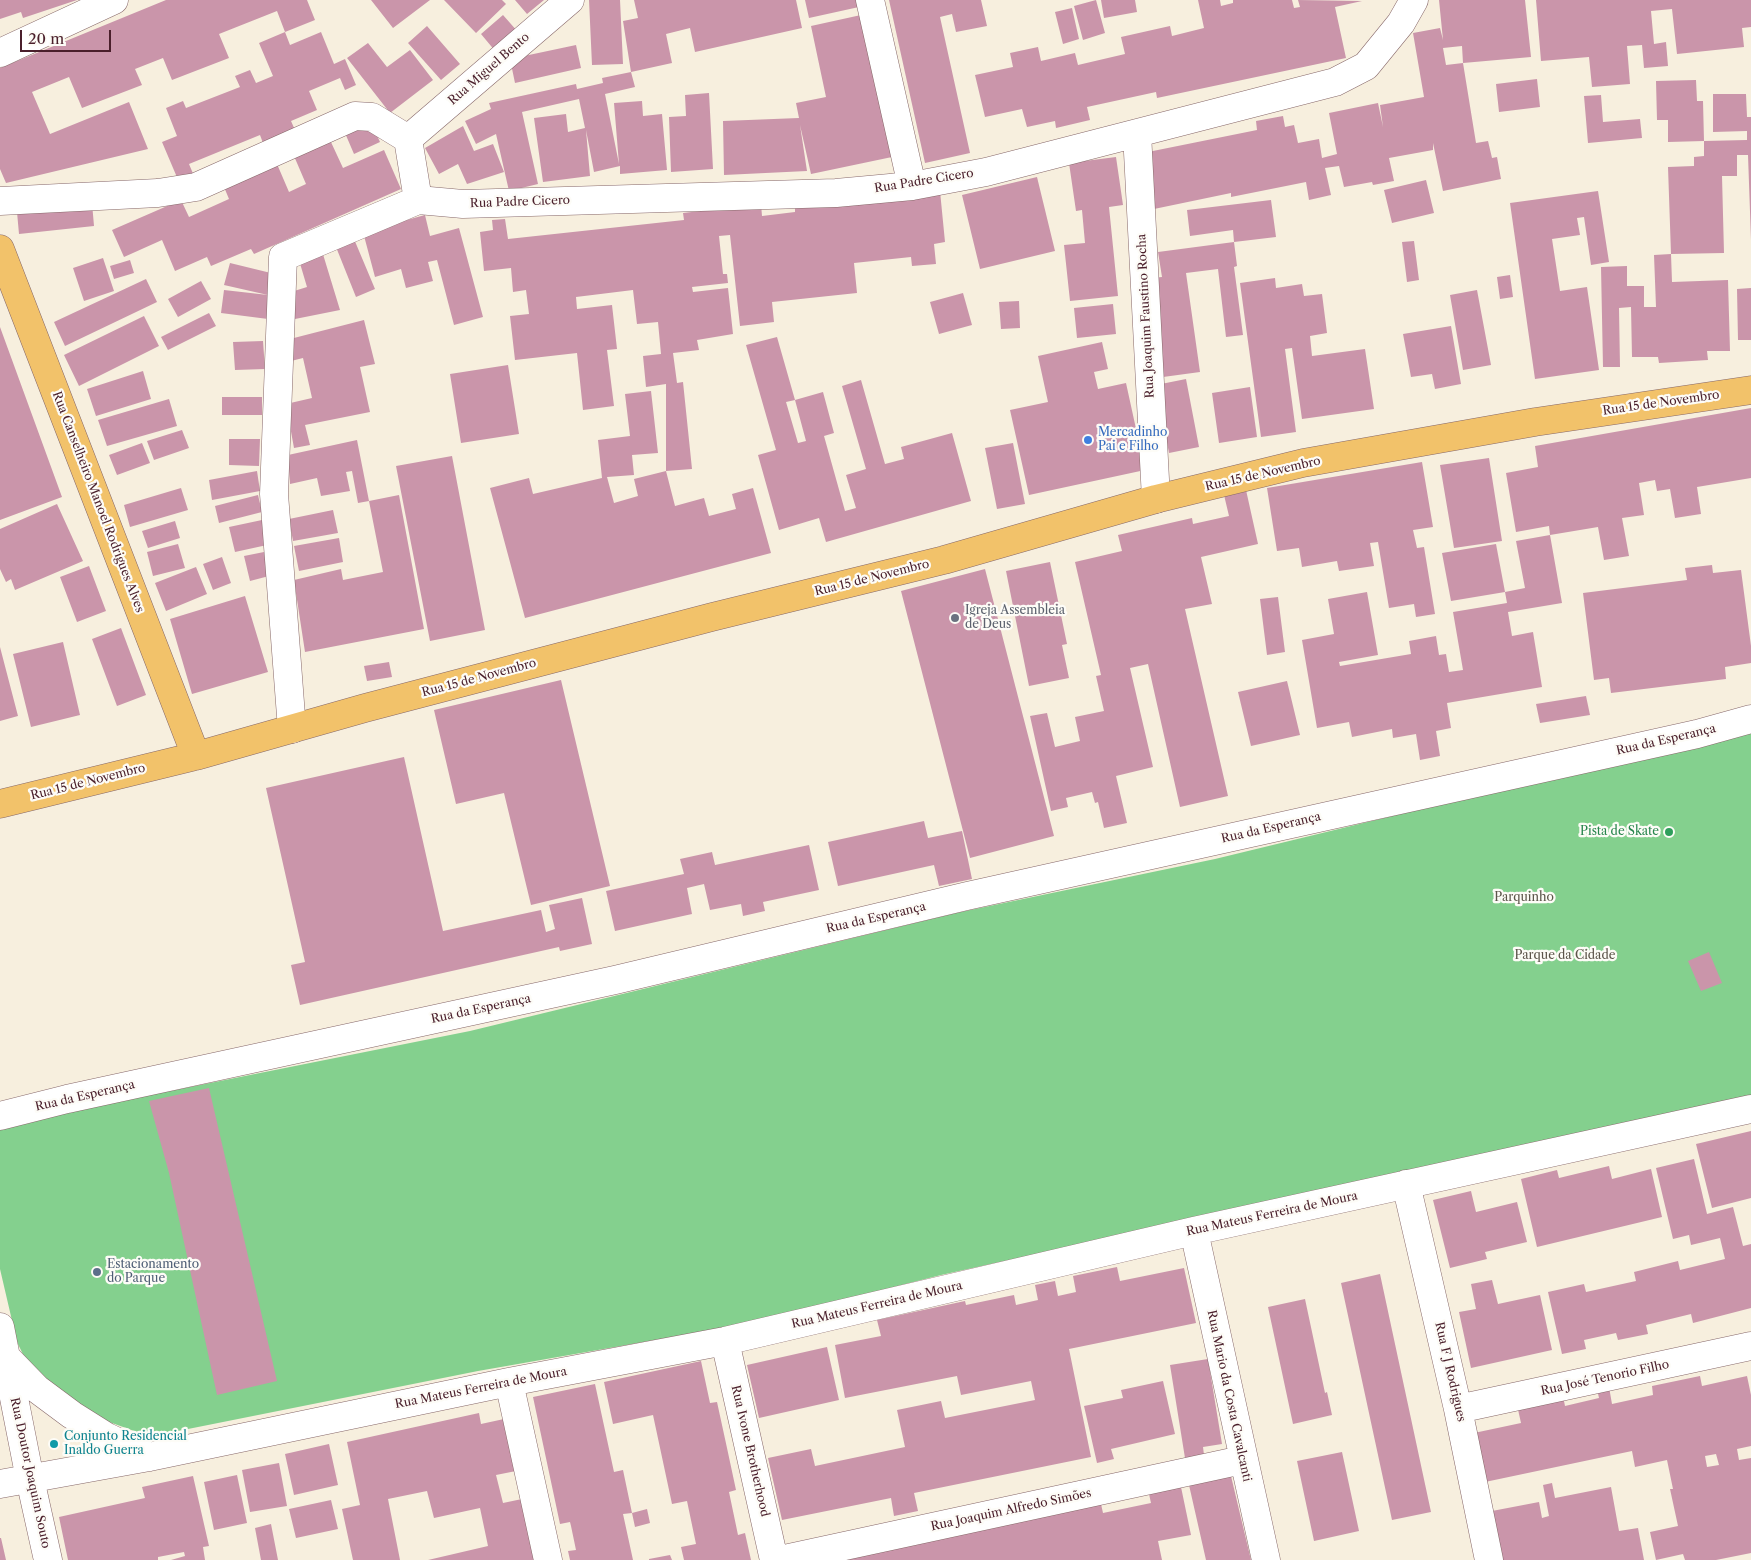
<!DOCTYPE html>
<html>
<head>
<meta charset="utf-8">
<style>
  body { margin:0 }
  #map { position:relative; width:1751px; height:1560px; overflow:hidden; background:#f7efde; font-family:"Libre Caslon Text",serif }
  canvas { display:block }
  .scale { position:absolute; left:20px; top:30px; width:91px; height:22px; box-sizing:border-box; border:2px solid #4a1f2b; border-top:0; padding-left:6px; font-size:15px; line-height:18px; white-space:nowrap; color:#4a1f2b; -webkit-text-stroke:4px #fdfcf7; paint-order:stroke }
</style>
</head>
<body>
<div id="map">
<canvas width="1751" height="1560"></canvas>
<div class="scale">20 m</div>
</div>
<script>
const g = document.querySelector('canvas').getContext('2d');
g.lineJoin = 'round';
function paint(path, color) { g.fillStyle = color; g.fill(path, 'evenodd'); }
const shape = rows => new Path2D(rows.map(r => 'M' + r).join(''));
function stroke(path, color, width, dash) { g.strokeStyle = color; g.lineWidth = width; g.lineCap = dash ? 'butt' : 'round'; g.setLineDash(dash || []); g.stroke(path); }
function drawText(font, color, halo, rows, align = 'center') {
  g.font = font + ' "Libre Caslon Text",serif'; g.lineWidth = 4.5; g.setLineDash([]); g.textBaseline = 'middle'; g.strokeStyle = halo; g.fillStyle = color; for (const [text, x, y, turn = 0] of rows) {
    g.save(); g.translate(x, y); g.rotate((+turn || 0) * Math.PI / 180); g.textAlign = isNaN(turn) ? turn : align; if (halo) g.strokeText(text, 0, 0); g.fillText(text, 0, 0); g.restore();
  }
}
const green = shape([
  [1751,729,1751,1096,941,1275,752,1323,478,1371,168,1433,137,1432,101,1419,38,1385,17,1342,0,1269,0,1125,470,1031,956,913,1215,859]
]);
const building = shape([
  [0,0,77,0,23,18,21,12,0,19],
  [166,0,307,0,315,20,285,32,277,11,219,34,229,58,172,80,163,58,135,69,142,85,82,108,69,77,32,92,50,134,129,102,148,149,6,183,0,169,0,68],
  [371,0,430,0,393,28],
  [444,0,502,0,506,4,476,33],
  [515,0,544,0,527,14],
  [589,0,620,0,623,64,592,65],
  [634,0,796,0,802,28,695,52,690,28,666,34,672,63,631,72,623,21,638,18],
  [805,0,857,0,859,7,809,18],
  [889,0,981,0,987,26,956,32,952,14,940,17,970,153,925,163],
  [1096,0,1105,33,1083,40,1074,6],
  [1101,0,1135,0,1137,12,1104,18],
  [1198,0,1220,0,1221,6,1233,3,1233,0,1292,0,1294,8,1300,7,1298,0,1362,1,1335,7,1346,58,1157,98,1156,92,1087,107,1090,120,1056,128,1055,121,1027,127,1022,109,985,117,975,75,1013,67,1010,53,1038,47,1041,61,1075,53,1078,65,1125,54,1121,37,1170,26,1172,36,1204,28],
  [1439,0,1525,0,1531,57,1463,63,1462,46,1443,48,1446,65,1463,63,1476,143,1488,141,1492,158,1497,157,1501,179,1443,191,1433,143,1433,150,1389,158,1394,181,1373,185,1372,182,1344,187,1339,166,1325,168,1331,195,1309,200,1306,182,1231,197,1231,193,1154,209,1143,153,1257,130,1256,121,1283,116,1285,127,1294,125,1298,143,1319,139,1322,158,1337,154,1329,113,1378,103,1383,127,1380,105,1424,97,1413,33,1440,28,1443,40],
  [1536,0,1751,0,1751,27,1742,28,1744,47,1677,54,1672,9,1651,11,1654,44,1666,42,1668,66,1644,68,1642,45,1627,46,1630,84,1592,87,1589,57,1541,61],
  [1072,8,1079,39,1063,44,1055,12],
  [503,15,518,32,496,52,481,34],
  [861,15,892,157,811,174,800,125,807,171,724,175,723,121,799,118,796,103,826,97,811,26],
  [427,26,460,64,441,80,408,43],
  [285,32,290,45,321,32,334,64,345,59,356,85,345,90,340,78,309,91,317,110,291,121,295,130,263,143,260,135,189,164,194,176,179,182,162,142,177,136,166,108,183,101,186,108,240,87,235,76,250,70,256,83,273,76,259,43],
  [368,43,387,67,410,50,433,80,390,113,347,58],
  [576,45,581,68,515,83,510,59],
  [631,72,635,87,605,94,619,164,614,103,642,101,643,116,662,114,667,170,620,174,620,166,594,172,586,130,590,176,543,182,534,118,566,114,568,132,585,128,579,99,522,112,538,184,509,191,496,134,476,144,465,121,491,109,489,103,576,84,577,89,603,83,602,78],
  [1537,79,1540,107,1499,112,1496,84],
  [1696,80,1697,101,1703,101,1704,141,1668,142,1668,120,1657,120,1656,81],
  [709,93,713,169,671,172,669,117,686,116,685,95],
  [1713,94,1746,94,1747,117,1751,117,1751,240,1748,155,1737,155,1737,176,1722,176,1724,253,1671,254,1672,282,1728,280,1730,351,1707,351,1708,360,1659,363,1658,357,1632,357,1631,307,1619,308,1620,367,1603,367,1601,267,1627,266,1627,286,1644,286,1644,307,1656,307,1654,255,1671,254,1668,167,1694,166,1694,157,1704,156,1704,141,1747,140,1747,131,1713,132],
  [1601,95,1603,122,1640,119,1642,138,1588,143,1584,96],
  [371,122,380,142,354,154,345,133],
  [463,126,474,151,493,144,504,172,467,184,458,164,439,174,425,148],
  [330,140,343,168,384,150,401,189,254,254,251,249,211,266,207,257,175,271,162,240,124,257,112,230,181,200,189,217,229,199,224,187,277,164,289,192,306,184,294,156],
  [1116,157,1123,205,1109,207,1118,296,1070,301,1064,245,1085,243,1082,210,1076,211,1069,163],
  [1037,177,1055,251,980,269,962,195],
  [1426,180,1434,213,1392,223,1384,190],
  [940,191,945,242,934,244,936,264,912,266,911,257,854,263,857,293,772,302,774,322,740,326,730,235,719,236,723,274,727,274,728,283,692,287,693,292,728,288,733,334,697,340,699,350,673,353,677,383,683,382,692,469,666,471,675,506,704,498,709,516,736,509,732,494,753,488,771,553,525,618,490,488,529,478,533,494,602,478,598,440,630,436,625,394,651,391,658,453,632,455,634,475,607,477,614,503,638,496,634,479,666,471,666,384,646,387,643,356,661,354,658,322,637,324,633,290,576,297,577,309,612,305,617,349,607,350,614,406,583,410,577,353,515,360,510,316,529,314,526,290,513,292,511,268,484,271,480,232,493,230,492,220,505,219,508,239,684,220,683,213,761,204,762,216,795,212,795,207],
  [1598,191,1609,262,1591,265,1584,217,1577,218,1580,235,1552,239,1560,291,1587,287,1599,370,1535,379,1510,203],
  [1271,200,1276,237,1234,242,1233,230,1190,236,1187,210],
  [92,203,94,226,19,234,17,212],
  [425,215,430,236,459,228,483,317,454,325,437,260,428,262,433,281,406,288,401,269,375,277,363,232],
  [354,239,375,289,356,297,336,247],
  [1414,241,1419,280,1407,282,1402,242],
  [1234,242,1237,266,1234,267,1243,335,1226,337,1218,269,1186,273,1200,372,1163,377,1149,278,1162,277,1158,252],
  [322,251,340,310,295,319,291,292,307,287,299,260],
  [103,258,114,291,84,301,73,268],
  [130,260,134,273,114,279,110,266],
  [230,263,275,274,268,319,221,313,224,290,268,295,224,285],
  [1510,275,1513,297,1500,299,1497,277],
  [1275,278,1276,288,1302,284,1304,296,1322,294,1327,333,1310,336,1312,356,1365,349,1374,409,1302,419,1292,348,1285,349,1296,432,1261,437,1240,283],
  [146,279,157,302,65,346,54,322],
  [201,281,211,299,178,317,168,299],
  [1751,288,1751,340,1738,340,1737,289],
  [1477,290,1491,365,1463,370,1450,295],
  [963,293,972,325,939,334,930,302],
  [1019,301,1020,328,1001,329,999,302],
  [1113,304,1116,334,1077,338,1074,308],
  [209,313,216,326,168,350,161,337],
  [144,316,159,346,79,386,64,355],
  [364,320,375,364,360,367,370,412,305,425,310,445,294,448,286,404,312,398,303,358,291,361,290,339],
  [1451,326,1461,384,1435,389,1432,374,1411,377,1403,334],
  [0,327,62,497,0,520],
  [777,337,795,400,786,402,798,443,806,441,795,400,823,392,834,433,824,436,845,511,856,508,846,475,866,469,842,386,861,380,885,464,904,459,901,447,952,433,971,501,826,542,819,518,779,530,758,455,776,450,746,345],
  [263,341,265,369,235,370,233,342],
  [1102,342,1108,369,1094,372,1098,389,1126,383,1145,470,1029,495,1010,410,1048,402,1038,356],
  [508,365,519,434,461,443,450,374],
  [143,371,151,399,96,416,87,389],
  [1186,379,1199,447,1169,453,1156,385],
  [1250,387,1257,437,1219,443,1212,393],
  [222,397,262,397,262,415,222,415],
  [169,399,177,426,107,446,98,420],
  [1751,408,1751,478,1697,487,1701,514,1675,518,1670,489,1657,491,1655,480,1639,483,1644,515,1622,518,1629,556,1604,560,1598,527,1550,535,1549,526,1516,532,1506,473,1538,467,1535,446],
  [182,430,189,448,154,460,147,441],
  [229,439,260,439,259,466,229,465],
  [357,440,369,501,358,503,352,471,346,472,350,491,321,496,317,478,290,484,288,455],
  [142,443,150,463,117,475,109,455],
  [1013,443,1025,504,997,509,985,448],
  [452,456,485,630,430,641,396,466],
  [1489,458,1502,541,1454,548,1440,465],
  [1422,462,1433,527,1413,530,1417,548,1424,547,1435,614,1416,617,1414,604,1389,608,1378,542,1370,543,1374,566,1339,571,1337,561,1302,567,1299,548,1277,551,1267,488],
  [257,471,260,491,212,500,209,480],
  [181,488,188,510,130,527,124,505],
  [1246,490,1258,544,1201,557,1212,604,1185,609,1228,796,1180,807,1148,664,1130,668,1153,767,1116,776,1127,823,1104,828,1098,802,1095,803,1092,792,1066,798,1068,807,1051,811,1030,716,1047,713,1055,747,1080,741,1075,717,1104,711,1096,676,1101,675,1075,562,1122,551,1118,535,1192,518,1193,524,1229,516,1224,495],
  [258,495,262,512,219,523,215,506],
  [399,495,424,629,305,652,294,580,341,569,343,580,383,572,369,501],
  [57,504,83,561,15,590,11,579,6,582,0,569,0,529],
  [333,510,338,533,293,541,289,519],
  [262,520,267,545,235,552,229,527],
  [175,521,180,538,148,548,142,531],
  [1550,535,1562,603,1508,612,1512,636,1533,632,1542,687,1447,703,1451,728,1436,731,1440,756,1420,760,1416,734,1393,738,1392,729,1352,737,1349,722,1317,728,1302,640,1334,634,1328,599,1367,592,1378,655,1339,662,1340,666,1411,654,1409,641,1436,636,1439,655,1446,654,1449,672,1463,670,1453,612,1507,603,1505,592,1451,601,1442,553,1496,544,1505,592,1525,588,1516,541],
  [339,538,343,562,299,571,294,546],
  [178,544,185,568,153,576,147,552],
  [264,552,269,576,250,581,244,556],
  [222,557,231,583,213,590,203,564],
  [1050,562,1067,644,1062,645,1069,678,1029,686,1006,571],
  [1712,565,1713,573,1741,570,1751,646,1751,663,1725,667,1726,679,1611,693,1609,678,1594,680,1583,593,1687,580,1685,568],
  [89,566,106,611,77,622,60,577],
  [196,567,207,594,166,611,155,583],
  [985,569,1054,836,970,858,901,591],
  [245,596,268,672,192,694,170,619],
  [1278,597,1285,652,1267,655,1260,599],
  [121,628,146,695,117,706,92,639],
  [63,642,80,715,31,727,13,654],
  [0,647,18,716,0,721],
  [389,662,392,677,367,681,364,666],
  [561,680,610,886,531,905,504,793,456,804,434,710],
  [1287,681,1300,735,1251,746,1238,692],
  [1586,696,1590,715,1540,723,1536,704],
  [404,757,443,931,541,910,546,932,555,929,549,905,582,898,592,944,560,951,559,947,300,1005,291,965,305,962,266,788],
  [924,821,928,838,962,831,972,879,939,886,934,865,838,886,828,842],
  [809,845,819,890,763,902,765,911,743,916,741,904,710,910,704,884,687,888,692,914,615,931,606,891,684,874,680,859,712,852,715,865],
  [1709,952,1722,983,1701,991,1688,961],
  [209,1088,277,1381,217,1395,169,1173,149,1101],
  [1751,1131,1751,1198,1712,1208,1696,1144],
  [1694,1159,1707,1214,1733,1207,1743,1246,1751,1244,1751,1308,1693,1323,1691,1314,1646,1325,1648,1334,1618,1340,1616,1333,1584,1340,1586,1349,1562,1354,1548,1292,1584,1284,1586,1292,1636,1281,1634,1272,1678,1261,1680,1270,1725,1259,1720,1238,1691,1245,1689,1235,1673,1239,1656,1168],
  [1609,1166,1612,1179,1651,1169,1662,1217,1537,1247,1521,1179,1557,1170,1559,1178],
  [1471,1191,1476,1212,1517,1202,1527,1242,1485,1252,1487,1259,1450,1268,1433,1200],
  [1117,1267,1120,1281,1184,1268,1196,1323,1069,1349,1091,1457,914,1493,918,1511,894,1516,891,1498,782,1520,768,1458,811,1449,815,1466,905,1447,897,1410,941,1401,945,1418,1035,1400,1031,1381,961,1395,957,1376,845,1398,835,1345,881,1336,877,1320,965,1301,966,1305,1014,1295,1016,1305,1038,1300,1035,1285,1055,1281,1058,1296,1076,1292,1073,1276],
  [1380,1274,1431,1512,1392,1520,1341,1283],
  [1492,1280,1498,1304,1540,1295,1552,1350,1471,1368,1459,1312,1476,1309,1471,1284],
  [1305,1299,1325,1393,1327,1392,1332,1415,1293,1424,1268,1307],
  [827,1347,839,1400,759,1418,747,1365],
  [1208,1359,1222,1444,1203,1447,1204,1455,1185,1458,1170,1365],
  [701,1361,710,1403,717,1402,727,1448,736,1490,729,1492,738,1535,745,1533,751,1560,684,1560,681,1547,696,1544,687,1501,672,1504,653,1415,613,1424,604,1382],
  [1700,1376,1702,1386,1747,1376,1751,1395,1751,1446,1737,1449,1739,1460,1751,1458,1751,1553,1716,1560,1685,1560,1683,1554,1656,1560,1650,1532,1678,1526,1670,1489,1673,1489,1667,1460,1635,1467,1632,1451,1485,1482,1474,1433,1521,1423,1517,1405,1563,1396,1565,1406,1599,1398,1597,1389,1609,1387,1612,1404,1653,1395,1652,1386],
  [1716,1454,1719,1465,1707,1467,1705,1456],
  [1163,1381,1175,1434,1111,1449,1114,1459,1097,1463,1084,1406,1123,1398,1121,1390],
  [595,1384,614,1472,623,1470,632,1513,647,1509,650,1523,635,1527,632,1513,623,1514,633,1560,570,1560,568,1551,576,1550,571,1526,570,1522,560,1524,533,1397],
  [479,1413,481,1424,504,1419,516,1471,496,1475,503,1503,522,1499,536,1560,428,1560,488,1546,480,1508,434,1518,427,1491,388,1499,400,1560,353,1560,342,1509,360,1505,347,1442],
  [329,1444,338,1485,294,1495,285,1454],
  [1342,1452,1359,1531,1314,1541,1297,1461],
  [279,1463,287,1506,250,1512,242,1470],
  [237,1475,247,1523,214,1530,204,1482],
  [193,1476,209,1546,203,1547,205,1560,171,1560,185,1556,184,1552,158,1557,158,1560,68,1560,59,1517,145,1498,142,1487],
  [1231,1476,1251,1560,1206,1560,1189,1485],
  [1552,1483,1555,1498,1611,1487,1619,1531,1638,1528,1644,1560,1501,1560,1492,1511,1539,1502,1542,1518,1549,1516,1543,1485],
  [1181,1487,1191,1535,1158,1541,1162,1560,814,1560,1101,1504,1103,1513,1151,1503,1149,1494],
  [331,1500,338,1529,296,1538,289,1509],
  [271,1524,278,1560,261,1560,255,1528],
  [0,1538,1,1538,6,1560,0,1560],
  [670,1555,672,1560,649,1560,649,1559]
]);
const minor = shape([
  [870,0,912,186],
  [0,53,114,0],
  [1137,133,1156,499],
  [408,139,418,200,463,204,836,193,912,186,986,172,1335,82,1366,66,1401,23,1414,0],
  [408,139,570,0],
  [0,201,158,193,196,187,355,116,372,117,408,139],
  [292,729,274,494,283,257,418,200],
  [0,1116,67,1099,615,980,967,896,1697,734,1751,719],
  [1406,1184,1458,1409,1489,1560],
  [1194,1231,1266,1560],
  [0,1327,30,1479,48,1560],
  [725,1341,774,1560],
  [6,1357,37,1389,72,1415,107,1437,149,1457],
  [509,1382,548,1560],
  [1458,1409,1751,1346],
  [0,1484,149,1457,509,1382,725,1341,1194,1231,1751,1109],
  [780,1560,1242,1460]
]);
const major = shape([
  [0,249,196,756],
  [0,804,196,756,365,708,712,617,944,560,1156,499,1303,463,1535,422,1751,390]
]);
const markers = [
  [1088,440,5,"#3f7fe0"],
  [955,618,5,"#6b7280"],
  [1669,832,5,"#2e9e5b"],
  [97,1272,5,"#5c6f8a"],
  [54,1444,5,"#0f9aa8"]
];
const streetNames = [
  ["Rua Miguel Bento",489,69,-41],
  ["Rua Padre Cicero",924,181,-9],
  ["Rua Padre Cicero",520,202,-2],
  ["Rua Joaquim Faustino Rocha",1146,316,-93],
  ["Rua 15 de Novembro",1661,403,-8],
  ["Rua 15 de Novembro",1263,474,-13],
  ["Rua Canselheiro Manoel Rodrigues Alves",98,502,69],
  ["Rua 15 de Novembro",872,578,-14],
  ["Rua 15 de Novembro",479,678,-15],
  ["Rua da Esperança",1666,740,-13],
  ["Rua 15 de Novembro",88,782,-14],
  ["Rua da Esperança",1271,828,-13],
  ["Rua da Esperança",876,918,-13],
  ["Rua da Esperança",481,1009,-12],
  ["Rua da Esperança",85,1096,-13],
  ["Rua Mateus Ferreira de Moura",1272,1214,-12],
  ["Rua Mateus Ferreira de Moura",877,1305,-13],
  ["Rua F J Rodrigues",1450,1372,77],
  ["Rua José Tenorio Filho",1605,1378,-12],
  ["Rua Mateus Ferreira de Moura",481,1388,-11],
  ["Rua Mario da Costa Cavalcanti",1229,1396,78],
  ["Rua Ivone Brotherhood",750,1451,77],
  ["Rua Doutor Joaquim Souto",30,1473,78],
  ["Rua Joaquim Alfredo Simões",1011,1510,-12]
];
const shopNames = [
  ["Mercadinho",1098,433],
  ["Pai e Filho",1098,447]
];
const worshipNames = [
  ["Igreja Assembleia",965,611],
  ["de Deus",965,625]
];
const leisureNames = [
  ["Pista de Skate",1659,832]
];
const parkNames = [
  ["Parquinho",1524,898],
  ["Parque da Cidade",1565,956]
];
const serviceNames = [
  ["Estacionamento",107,1265],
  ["do Parque",107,1279]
];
const cultureNames = [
  ["Conjunto Residencial",64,1437],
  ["Inaldo Guerra",64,1451]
];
paint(green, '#84d08e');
paint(building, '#ca95aa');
stroke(minor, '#87686a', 29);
stroke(major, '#87686a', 29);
stroke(minor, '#fff', 28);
stroke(major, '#f2c26a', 28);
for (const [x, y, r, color] of markers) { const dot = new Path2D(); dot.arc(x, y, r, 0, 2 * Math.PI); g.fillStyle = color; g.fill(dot); stroke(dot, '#fdfcf7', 2); }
drawText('12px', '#4a1f2b', '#fdfcf7', streetNames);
drawText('12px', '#366cbe', '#fdfcf7', shopNames, 'left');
drawText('12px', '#5b616d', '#fdfcf7', worshipNames, 'left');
drawText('12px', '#27864d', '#fdfcf7', leisureNames, 'right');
drawText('12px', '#5b5449', '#fdfcf7', parkNames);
drawText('12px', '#4e5e75', '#fdfcf7', serviceNames, 'left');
drawText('12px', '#0d838f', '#fdfcf7', cultureNames, 'left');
</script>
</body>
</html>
